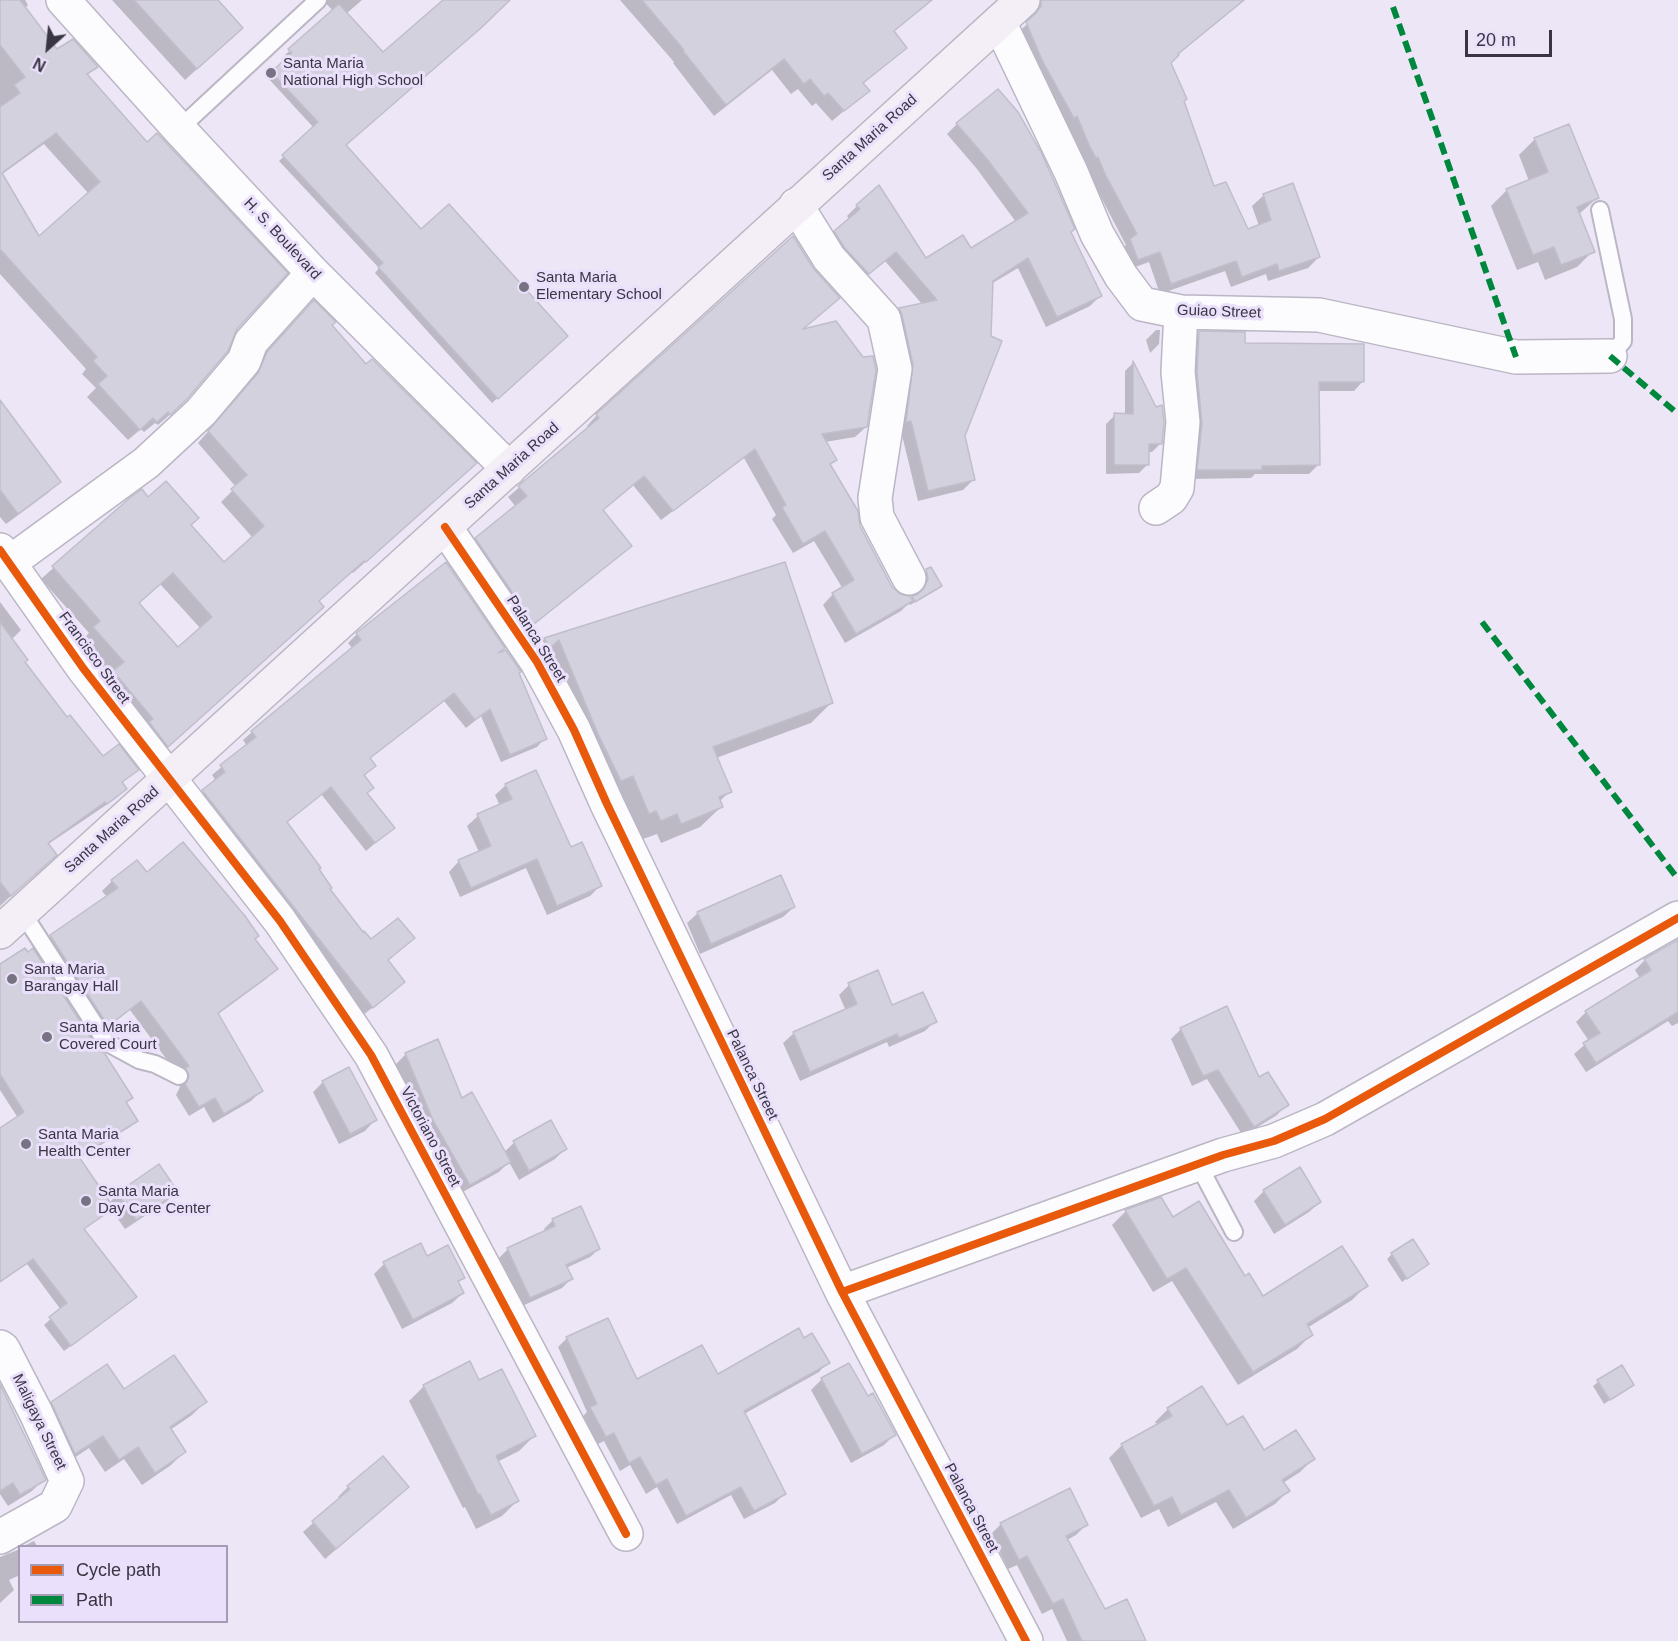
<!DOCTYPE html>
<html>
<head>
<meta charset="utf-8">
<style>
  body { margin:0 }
  #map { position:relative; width:1678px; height:1641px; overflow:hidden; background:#ece6f6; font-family:Arial,sans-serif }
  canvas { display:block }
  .legend { position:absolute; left:18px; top:1545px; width:210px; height:78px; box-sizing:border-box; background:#eae0fc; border:2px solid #a49cb2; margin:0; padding:8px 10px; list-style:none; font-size:18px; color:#3a3543 }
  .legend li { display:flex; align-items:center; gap:12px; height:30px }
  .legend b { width:30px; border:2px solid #a49cb2 }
  .north { position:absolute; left:18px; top:18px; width:60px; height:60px; -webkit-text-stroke:4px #eae0fc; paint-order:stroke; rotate:207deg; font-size:16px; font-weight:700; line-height:24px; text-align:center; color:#3a3543 }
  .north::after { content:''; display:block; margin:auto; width:21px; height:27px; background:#3a3543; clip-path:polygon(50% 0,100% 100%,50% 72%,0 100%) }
  .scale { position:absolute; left:1465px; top:30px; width:87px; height:27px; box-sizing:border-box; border:3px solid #3a3543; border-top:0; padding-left:8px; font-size:18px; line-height:21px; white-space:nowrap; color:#3a3543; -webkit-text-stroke:4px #eae0fc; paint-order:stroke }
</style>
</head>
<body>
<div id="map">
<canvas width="1678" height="1641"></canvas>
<ul class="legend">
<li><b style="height:8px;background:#e8590c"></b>Cycle path</li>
<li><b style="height:8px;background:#00873e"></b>Path</li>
</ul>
<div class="north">N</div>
<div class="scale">20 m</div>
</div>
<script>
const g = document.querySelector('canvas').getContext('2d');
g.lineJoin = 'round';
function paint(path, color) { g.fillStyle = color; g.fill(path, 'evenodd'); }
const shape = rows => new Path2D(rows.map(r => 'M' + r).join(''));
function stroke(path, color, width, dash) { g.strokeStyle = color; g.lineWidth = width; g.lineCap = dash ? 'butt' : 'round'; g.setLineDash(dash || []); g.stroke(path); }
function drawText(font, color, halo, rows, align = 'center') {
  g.font = font + ' Arial,sans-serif'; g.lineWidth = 6; g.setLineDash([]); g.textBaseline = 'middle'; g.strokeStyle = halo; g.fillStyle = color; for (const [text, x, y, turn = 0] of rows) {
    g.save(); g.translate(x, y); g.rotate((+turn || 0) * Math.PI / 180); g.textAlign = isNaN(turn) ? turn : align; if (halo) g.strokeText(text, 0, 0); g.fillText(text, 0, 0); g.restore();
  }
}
const shadow = shape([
  [0,0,25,0,28,5,25,8,57,51,96,67,86,76,236,329,174,411,158,425,155,423,144,432,141,429,128,440,87,397,96,388,82,374,86,369,0,274],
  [44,144,89,194,39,238,1,175],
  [112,0,216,0,230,39,185,80],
  [323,0,362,0,346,14,382,54,447,0,509,0,344,145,421,231,561,341,492,403,375,273,379,268,279,161,314,128,267,77,288,58,285,55,333,11],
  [620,0,911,0,918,9,893,32,905,48,862,84,868,91,832,121,816,103,812,106,798,89,791,94,772,70,714,116,673,63,674,62],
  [1044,0,1245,0,1177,55,1169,64,1213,188,1247,231,1259,226,1252,206,1264,195,1319,257,1308,268,1268,281,1266,274,1231,287,1225,271,1160,294,1149,262,1127,270,1120,251,1126,245,1016,35,1027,24,1031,13],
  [957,124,1069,233,1100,296,1090,306,1046,327,1018,268,991,284,963,436,974,479,963,490,918,501,901,431,889,319,899,309,922,304,885,261,858,283,825,242,850,220,847,216,857,206,926,260,971,250,1016,222,977,169,947,134],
  [1535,139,1597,198,1578,215,1593,251,1577,267,1545,280,1538,262,1517,270,1491,206,1507,190,1529,181,1519,155],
  [812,269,838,298,801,331,866,427,855,437,825,442,835,459,829,465,891,588,899,595,910,600,919,596,923,585,922,576,927,571,940,586,935,590,910,605,909,603,901,611,845,643,823,605,833,594,843,589,814,541,793,553,772,519,776,515,744,458,661,520,633,485,602,511,619,556,523,633,466,549,516,507,508,497,589,428,587,426,597,415],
  [302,314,330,326,463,475,353,573,352,572,317,602,310,619,156,757,102,684,112,674,82,640,89,633,41,579,133,497,148,499,189,526,224,564,253,538,221,502,236,487,198,443,247,387,256,365],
  [160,584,201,629,178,649,138,604],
  [1156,330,1160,330,1159,344,1150,353,1146,340],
  [1199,333,1363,381,1354,391,1317,391,1318,465,1309,474,1255,474,1251,478,1189,479,1190,342],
  [1133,363,1155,409,1161,443,1152,452,1148,452,1148,464,1139,473,1106,474,1106,424,1115,415,1125,415,1125,371],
  [0,400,59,481,48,493,6,524,0,517],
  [784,564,832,702,811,723,716,758,730,791,719,802,721,807,700,827,661,843,657,834,640,840,524,660,544,640],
  [0,602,21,630,11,640,24,662,67,720,102,758,137,770,121,784,125,789,115,799,47,845,44,865,0,906],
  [360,631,495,655,517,673,545,738,537,747,501,762,481,716,466,728,444,701,369,759,374,766,363,777,366,794,393,828,366,851,321,794,285,823,328,889,362,934,386,961,395,990,363,1015,194,800,216,781,212,775,247,746,243,740,252,732,353,649,348,643],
  [506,785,570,849,600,886,590,896,547,915,526,868,460,897,449,872,459,861,479,852,467,826,478,816,500,806,495,795],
  [147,874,253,939,276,969,266,979,217,1015,261,1091,251,1101,213,1123,204,1107,189,1116,176,1095,180,1087,176,1079,179,1076,130,1010,98,1035,41,947,51,937,107,897,102,891,112,881],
  [794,907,783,917,700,954,687,923,698,913],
  [1678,941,1678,1023,1672,1026,1668,1021,1586,1072,1574,1054,1589,1041,1576,1022,1586,1012,1640,978,1635,970,1645,960],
  [0,966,96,1049,131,1098,125,1104,136,1121,130,1127,78,1159,109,1203,118,1194,176,1192,166,1202,125,1229,111,1209,83,1230,128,1303,64,1351,44,1325,61,1310,27,1264,0,1282,0,1130,18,1118,0,1090],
  [849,985,891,1007,935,1021,925,1031,889,1047,887,1042,800,1081,783,1043,793,1034,846,1011,839,995],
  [1181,1029,1259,1079,1287,1104,1277,1115,1243,1136,1207,1079,1192,1086,1171,1039],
  [406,1054,461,1100,504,1152,514,1143,550,1122,565,1149,555,1159,519,1180,509,1162,499,1172,459,1194,423,1131,395,1065],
  [323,1082,375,1120,365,1131,339,1144,313,1092],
  [1264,1191,1320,1202,1309,1212,1274,1234,1254,1201],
  [1126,1211,1172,1219,1244,1278,1263,1298,1366,1286,1352,1300,1307,1328,1311,1335,1297,1349,1238,1385,1172,1281,1153,1292,1112,1225],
  [553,1220,599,1249,590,1257,566,1268,571,1279,562,1288,522,1306,499,1258,508,1249,546,1232,544,1229],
  [1392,1254,1427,1264,1402,1282,1387,1259],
  [427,1258,463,1277,458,1283,463,1293,452,1303,402,1329,374,1274,384,1264],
  [567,1338,636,1381,717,1376,804,1340,828,1362,819,1372,744,1414,784,1494,775,1503,744,1519,731,1495,677,1524,657,1487,646,1494,630,1465,620,1471,604,1441,596,1445,581,1418,587,1412,558,1347],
  [822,1379,868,1398,894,1435,884,1445,851,1463,811,1390],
  [478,1382,534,1436,519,1451,497,1462,517,1501,502,1516,476,1529,465,1507,463,1508,409,1401,424,1386],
  [1598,1382,1632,1385,1604,1404,1593,1386],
  [0,1389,44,1479,32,1491,8,1506,0,1494],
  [124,1391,205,1402,192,1415,170,1430,184,1452,171,1465,142,1485,124,1459,105,1472,89,1448,62,1466,39,1416,52,1403],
  [1168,1409,1226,1428,1263,1452,1313,1459,1300,1472,1283,1483,1288,1491,1275,1504,1233,1529,1216,1502,1168,1527,1159,1509,1141,1518,1109,1458,1122,1445,1158,1426,1155,1422],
  [348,1487,397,1497,325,1559,303,1532,340,1499,338,1497],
  [1001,1524,1087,1524,1076,1535,1067,1540,1104,1611,1137,1641,1067,1641,1052,1609,1042,1614,1017,1565,1008,1569,991,1534],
  [34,1541,37,1546,24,1546],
  [20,1549,20,1575,9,1580,14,1590,0,1603,0,1557]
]);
const building = shape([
  [0,0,20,0,57,49,73,39,98,67,87,74,147,142,157,133,288,273,237,329,228,351,187,399,170,415,168,412,157,422,153,418,140,430,98,384,107,376,93,361,97,357,0,249,0,107,20,93,14,85,25,77,0,45,0,0],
  [56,133,100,182,39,236,2,173,56,133],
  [134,0,218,0,243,28,197,69,134,0],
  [443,0,510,0,481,28,346,145,421,229,449,204,568,336,498,399,378,267,383,263,282,155,318,122,271,72,292,53,288,49,339,4,383,52,443,0],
  [642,0,932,0,894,31,907,48,863,83,870,91,844,111,828,93,824,96,810,79,804,84,784,59,726,105,683,51,684,50,642,0],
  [1041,0,1244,0,1178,54,1179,55,1171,63,1187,99,1184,101,1214,186,1226,182,1248,229,1271,220,1263,194,1293,183,1320,257,1279,271,1277,264,1242,277,1236,261,1171,284,1160,252,1138,260,1130,239,1137,234,1105,174,1098,157,1096,158,1089,145,1077,116,1074,118,1042,60,1026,22,1036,13,1041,6,1041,0],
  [998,89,1018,112,1042,154,1075,229,1071,232,1102,296,1057,317,1028,258,993,281,991,336,1002,341,965,436,975,480,928,491,911,421,906,422,913,365,902,315,899,308,937,300,896,252,869,274,844,247,834,231,860,209,856,205,879,185,926,258,963,235,971,248,1028,213,987,159,956,123,998,89],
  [1569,124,1599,198,1577,207,1595,252,1561,265,1554,247,1533,255,1506,189,1548,172,1534,138,1569,124],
  [793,236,813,268,840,298,803,329,836,321,863,357,873,356,876,370,867,427,822,434,837,460,830,464,858,511,860,526,892,587,900,594,910,596,913,601,856,634,832,593,854,580,825,531,803,544,782,507,786,505,755,449,673,511,644,476,603,510,632,546,534,624,475,538,527,496,518,486,599,418,596,414,793,236],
  [314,300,336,322,332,325,366,364,372,359,477,463,366,562,364,561,319,601,324,607,168,747,149,722,153,719,113,671,124,662,93,627,100,621,52,566,132,496,142,489,148,497,166,481,199,518,191,525,224,562,264,526,231,489,247,475,208,431,258,373,267,352,314,300],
  [173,573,212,617,178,647,139,603,173,573],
  [1199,331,1245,332,1245,343,1364,344,1364,382,1319,382,1320,465,1262,466,1262,470,1197,470,1202,424,1197,372,1199,331],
  [1133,361,1156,407,1162,405,1164,422,1162,444,1149,444,1149,465,1114,465,1114,413,1133,414,1133,361],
  [0,400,61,482,18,514,0,490,0,400],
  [446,562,505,648,498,653,506,650,521,672,519,673,547,739,510,755,490,709,475,720,454,693,370,758,376,766,364,775,374,788,367,793,395,828,375,843,331,787,287,822,321,868,319,869,332,888,330,889,363,932,364,931,371,939,398,918,415,938,388,960,405,982,373,1008,202,790,225,772,220,765,256,737,251,731,361,640,356,633,360,630,446,562],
  [785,562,833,703,713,747,732,792,719,797,723,807,681,824,677,814,661,821,656,811,649,814,633,776,621,781,598,734,559,640,550,648,544,638,785,562],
  [931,567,942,586,915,602,912,596,918,594,924,588,928,579,926,569,931,567],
  [0,622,28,660,25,662,67,717,70,715,103,756,119,744,139,770,122,782,127,789,107,804,105,802,48,843,57,855,11,896,0,882,0,622],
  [536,770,571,847,582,842,602,886,557,906,537,859,471,888,458,860,491,846,477,814,512,799,505,784,536,770],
  [183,842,245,916,259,936,255,939,278,969,218,1013,263,1091,224,1114,215,1098,199,1107,185,1084,189,1076,185,1068,189,1066,141,1001,108,1026,50,935,118,888,111,880,137,860,147,872,183,842],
  [781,875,795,907,711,944,697,912,781,875],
  [1678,940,1678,1012,1596,1063,1583,1043,1600,1033,1585,1011,1651,970,1644,959,1678,940],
  [25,948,28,952,33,948,97,1048,105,1054,133,1098,126,1102,138,1121,79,1157,114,1208,84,1229,137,1297,71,1346,49,1317,67,1303,33,1259,0,1282,0,1128,24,1112,0,1074,0,964,25,948],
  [878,970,892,1005,923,992,937,1022,899,1038,897,1034,810,1072,793,1032,857,1004,848,983,878,970],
  [1227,1006,1259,1077,1268,1072,1289,1105,1254,1127,1218,1070,1203,1076,1180,1028,1227,1006],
  [438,1039,462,1098,472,1092,511,1162,470,1185,433,1120,405,1053,438,1039],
  [349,1067,377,1120,350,1134,322,1081,349,1067],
  [551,1120,567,1149,529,1171,513,1141,551,1120],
  [159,1164,178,1192,136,1220,117,1193,159,1164],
  [1300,1167,1321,1202,1285,1225,1263,1190,1300,1167],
  [1161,1197,1173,1217,1199,1201,1245,1276,1249,1273,1263,1296,1342,1246,1368,1286,1307,1324,1313,1335,1253,1372,1186,1268,1167,1279,1125,1210,1161,1197],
  [581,1206,600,1249,566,1265,573,1279,530,1298,507,1248,555,1226,552,1219,581,1206],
  [1413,1239,1429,1264,1407,1279,1391,1253,1413,1239],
  [421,1243,427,1256,448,1245,465,1278,458,1281,464,1293,413,1320,383,1262,421,1243],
  [608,1318,637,1379,702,1345,718,1374,799,1328,804,1338,812,1333,830,1363,744,1411,786,1494,754,1511,741,1487,686,1516,667,1479,656,1485,640,1457,629,1463,614,1433,606,1437,590,1407,597,1404,566,1337,608,1318],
  [174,1355,207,1402,170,1427,186,1452,155,1473,138,1447,119,1460,103,1436,75,1454,51,1402,107,1364,124,1389,174,1355],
  [470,1361,479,1380,502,1369,536,1436,496,1456,519,1501,491,1515,480,1494,478,1494,423,1385,470,1361],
  [849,1363,868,1396,873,1393,896,1435,862,1454,821,1378,849,1363],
  [1622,1365,1634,1385,1610,1400,1597,1380,1622,1365],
  [0,1384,46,1480,20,1495,13,1483,0,1491,0,1384],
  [1202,1386,1227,1425,1243,1416,1264,1450,1296,1430,1315,1459,1282,1480,1290,1491,1246,1518,1229,1490,1181,1515,1172,1497,1154,1506,1121,1444,1172,1416,1167,1408,1202,1386],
  [383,1456,409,1487,336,1549,312,1521,350,1489,347,1486,383,1456],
  [1070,1488,1088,1525,1066,1536,1105,1609,1127,1599,1146,1641,1082,1641,1063,1599,1053,1604,1027,1556,1019,1560,1000,1523,1070,1488]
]);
const service = shape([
  [179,129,318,0],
  [1600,210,1623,319,1623,341,1610,356],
  [22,912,106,1042,139,1060,155,1064,179,1076],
  [1198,1164,1234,1232]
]);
const minor = shape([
  [63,0,179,129,313,273,509,469],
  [999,22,1071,172,1097,234,1121,276,1142,304,1181,312,1319,315,1516,357,1610,356],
  [796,205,829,258,884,319,895,369,875,498,877,517,909,578],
  [1156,508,1171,498,1177,488,1183,422,1178,372,1181,312],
  [445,527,537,662,574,730,607,804,842,1292,1026,1641],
  [0,550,83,668,280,921,371,1055,626,1534],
  [9,563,146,463,201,412,244,361,251,342,313,273],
  [842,1292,1223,1155,1274,1141,1325,1119,1678,918],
  [0,1347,3,1349,36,1413,67,1481,55,1506,0,1537]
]);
const secondary = shape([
  [0,932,1023,0]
]);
const quiet = shape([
  [1393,7,1516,357],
  [1610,356,1678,414],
  [1482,622,1678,879]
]);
const cycleway = shape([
  [445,527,537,662,574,730,607,804,842,1292,1026,1641],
  [0,550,83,668,280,921,371,1055,626,1534],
  [842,1292,1223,1155,1274,1141,1325,1119,1678,918]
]);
const markers = [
  [271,73,6,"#787382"],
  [524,287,6,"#787382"],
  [12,979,6,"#787382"],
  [47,1037,6,"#787382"],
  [26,1144,6,"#787382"],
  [86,1201,6,"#787382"]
];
const poiNames = [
  ["Santa Maria",283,64],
  ["National High School",283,81],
  ["Santa Maria",536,278],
  ["Elementary School",536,295],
  ["Santa Maria",24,970],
  ["Barangay Hall",24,987],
  ["Santa Maria",59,1028],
  ["Covered Court",59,1045],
  ["Santa Maria",38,1135],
  ["Health Center",38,1152],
  ["Santa Maria",98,1192],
  ["Day Care Center",98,1209]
];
const streetNames = [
  ["Santa Maria Road",870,138,-42],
  ["H. S. Boulevard",282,239,47],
  ["Guiao Street",1219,312,2],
  ["Santa Maria Road",512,466,-42],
  ["Palanca Street",536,639,58],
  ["Francisco Street",94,658,54],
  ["Santa Maria Road",112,830,-42],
  ["Palanca Street",752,1075,64],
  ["Victoriano Street",430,1137,62],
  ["Maligaya Street",39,1422,64],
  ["Palanca Street",971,1508,62]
];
paint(shadow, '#0003');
paint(building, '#d3d1de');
stroke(building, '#c1becc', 1.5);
stroke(service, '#bbb6c3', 20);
stroke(minor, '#bbb6c3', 36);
stroke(secondary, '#bbb6c3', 36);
stroke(service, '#fcfbfe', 16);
stroke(minor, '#fcfbfe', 33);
stroke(secondary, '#f4eff6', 33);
stroke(quiet, '#00873e', 6, [12, 6]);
stroke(cycleway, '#e8590c', 8);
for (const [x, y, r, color] of markers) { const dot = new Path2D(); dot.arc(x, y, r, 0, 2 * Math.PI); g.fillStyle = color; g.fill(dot); stroke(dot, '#eae0fc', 2); }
drawText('15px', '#3a3543', '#eae0fc', poiNames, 'left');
drawText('15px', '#3a3543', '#eae0fc', streetNames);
</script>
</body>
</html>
